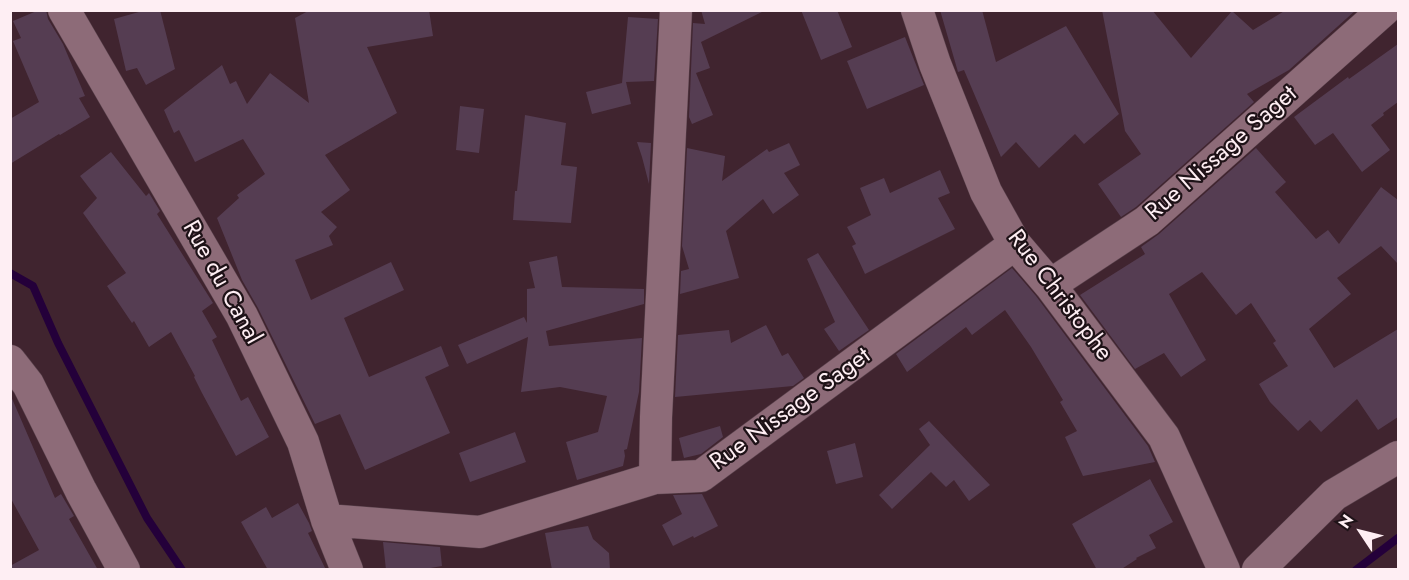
<!DOCTYPE html>
<html>
<head>
<meta charset="utf-8">
<style>
  body { margin:0 }
  #map { position:relative; width:1409px; height:580px; overflow:hidden; background:#40242f; font-family:Jost,sans-serif }
  canvas { display:block }
  .frame { position:absolute; inset:0; border:12px solid #feeef3; pointer-events:none }
  .north { position:absolute; left:1331px; top:502px; width:60px; height:60px; -webkit-text-stroke:4px #1e1217; paint-order:stroke; rotate:305deg; font-size:16px; font-weight:700; line-height:24px; text-align:center; color:#feeef3 }
  .north::after { content:''; display:block; margin:auto; width:21px; height:27px; background:#feeef3; clip-path:polygon(50% 0,100% 100%,50% 72%,0 100%) }
</style>
</head>
<body>
<div id="map">
<canvas width="1409" height="580"></canvas>
<div class="frame"></div>
<div class="north">N</div>
</div>
<script>
const g = document.querySelector('canvas').getContext('2d');
g.lineJoin = 'round';
const shape = rows => new Path2D(rows.map(r => 'M' + r).join(''));
function stroke(path, color, width, dash) { g.strokeStyle = color; g.lineWidth = width; g.lineCap = dash ? 'butt' : 'round'; g.setLineDash(dash || []); g.stroke(path); }
function paint(path, color) { g.fillStyle = color; g.fill(path, 'evenodd'); }
function drawText(font, color, halo, rows, align = 'center') {
  g.font = font + ' Jost,sans-serif'; g.lineWidth = 4.5; g.setLineDash([]); g.textBaseline = 'middle'; g.strokeStyle = halo; g.fillStyle = color; for (const [text, x, y, turn = 0] of rows) {
    g.save(); g.translate(x, y); g.rotate((+turn || 0) * Math.PI / 180); g.textAlign = isNaN(turn) ? turn : align; if (halo) g.strokeText(text, 0, 0); g.fillText(text, 0, 0); g.restore();
  }
}
const stream = shape([
  [10,273,33,286,58,343,147,518,182,570],
  [1356,570,1398,538]
]);
const building = shape([
  [39,10,46,10,48,19,63,44,85,96,79,98,90,117,60,135,59,134,10,164,10,119,39,102,13,41,21,38,13,21],
  [146,10,160,10,175,69,146,85,137,68,126,71,114,19],
  [310,10,429,10,433,36,367,47,397,113,325,155,350,190,321,212,337,227,329,236,333,245,295,260,311,300,391,262,404,290,344,318,369,377,441,346,449,366,425,377,450,433,365,470,340,414,315,424,258,308,242,280,217,218,239,198,237,195,265,174,243,139,195,162,179,130,174,133,164,110,222,65,230,84,236,81,247,104,270,73,309,103,295,18],
  [701,10,766,10,701,42,710,68,696,73,713,115,692,124,689,117,693,23,705,24],
  [801,10,837,10,852,47,821,60],
  [940,10,982,10,996,62,1066,26,1119,114,1084,144,1075,134,1039,168,1016,142,1001,157,964,70,958,72],
  [1102,10,1152,10,1191,58,1232,11,1253,30,1286,10,1356,10,1289,70,1247,94,1254,102,1136,207,1121,217,1098,184,1141,154,1125,131],
  [628,17,658,19,654,81,626,82,631,104,592,114,586,92,622,83],
  [905,37,924,85,867,109,847,61],
  [1398,44,1398,102,1383,113,1384,115,1371,125,1390,150,1362,172,1333,133,1315,145,1294,117,1348,77,1349,79],
  [460,106,484,109,479,153,456,150],
  [525,115,566,123,561,165,577,167,571,223,513,220,515,191,517,191],
  [637,142,651,143,649,184,642,157],
  [789,143,800,165,784,173,799,195,773,214,763,199,726,231,739,278,680,294,681,271,689,269,682,246,687,148,725,156,722,181,767,149,769,152],
  [1256,148,1286,182,1275,192,1316,239,1328,230,1339,244,1381,187,1398,200,1398,264,1381,246,1337,278,1351,294,1309,329,1334,368,1398,329,1398,417,1378,430,1357,399,1321,432,1310,420,1298,431,1270,402,1259,384,1288,366,1273,343,1276,341,1251,303,1236,315,1202,272,1169,294,1206,360,1181,377,1164,353,1135,369,1080,295,1145,254,1141,247,1159,234],
  [111,152,146,196,149,193,160,211,157,214,213,303,202,311,217,337,212,340,241,401,248,397,269,437,236,456,202,393,194,377,195,376,171,332,149,347,134,321,132,323,107,286,126,273,83,213,97,198,80,176],
  [940,170,950,193,938,198,955,229,865,274,852,246,856,244,847,227,871,215,860,188,884,178,890,193],
  [818,253,869,330,839,351,824,329,835,322,807,259],
  [557,256,562,287,644,289,644,304,546,331,549,346,642,338,639,392,627,449,624,450,625,456,623,466,577,480,566,442,598,432,607,396,560,387,521,392,528,337,467,364,458,345,524,317,527,323,527,289,535,288,529,262],
  [1012,268,1036,296,1148,446,1155,462,1083,476,1065,437,1077,431,1060,402,1063,400,1031,347,1005,310,972,335,966,327,907,372,896,354],
  [766,325,782,356,788,353,804,378,793,386,675,397,678,335,729,330,731,343],
  [10,394,55,498,61,494,74,516,69,519,98,570,10,570,10,566,39,550,10,497],
  [929,421,990,485,969,501,954,480,946,487,931,472,892,509,879,495,930,445,919,429],
  [720,426,723,437,701,454,684,458,679,438],
  [515,432,526,462,470,482,459,453],
  [855,443,863,477,836,484,827,451],
  [1150,479,1173,522,1149,535,1156,548,1136,558,1137,559,1120,570,1097,570,1072,524],
  [702,494,718,526,694,538,693,536,673,546,662,525,682,514,673,495],
  [298,503,309,523,312,531,308,533,326,570,268,570,241,522,266,507,272,518],
  [588,526,593,539,609,553,610,570,552,570,545,533],
  [383,542,440,547,442,566,419,570,386,570]
]);
const street = shape([
  [64,10,242,316,303,442,327,520,347,570],
  [917,10,935,64,986,192,1015,244,1050,285,1164,437,1224,570],
  [1050,285,1147,221,1384,10],
  [10,361,28,384,81,491,124,570],
  [655,478,656,417,676,10],
  [327,520,480,532,655,478,701,476,1015,244],
  [1258,570,1334,495,1398,457]
]);
const streetNames = [
  ["Rue Nissage Saget",1222,154,-41],
  ["Rue du Canal",221,283,61],
  ["Rue Christophe",1059,296,53],
  ["Rue Nissage Saget",791,410,-36]
];
stroke(stream, '#24003a', 8);
paint(building, '#553d52');
stroke(street, '#59424c', 33);
stroke(street, '#8d6b78', 32);
drawText('24px', '#feeef3', '#1e1217', streetNames);
</script>
</body>
</html>
